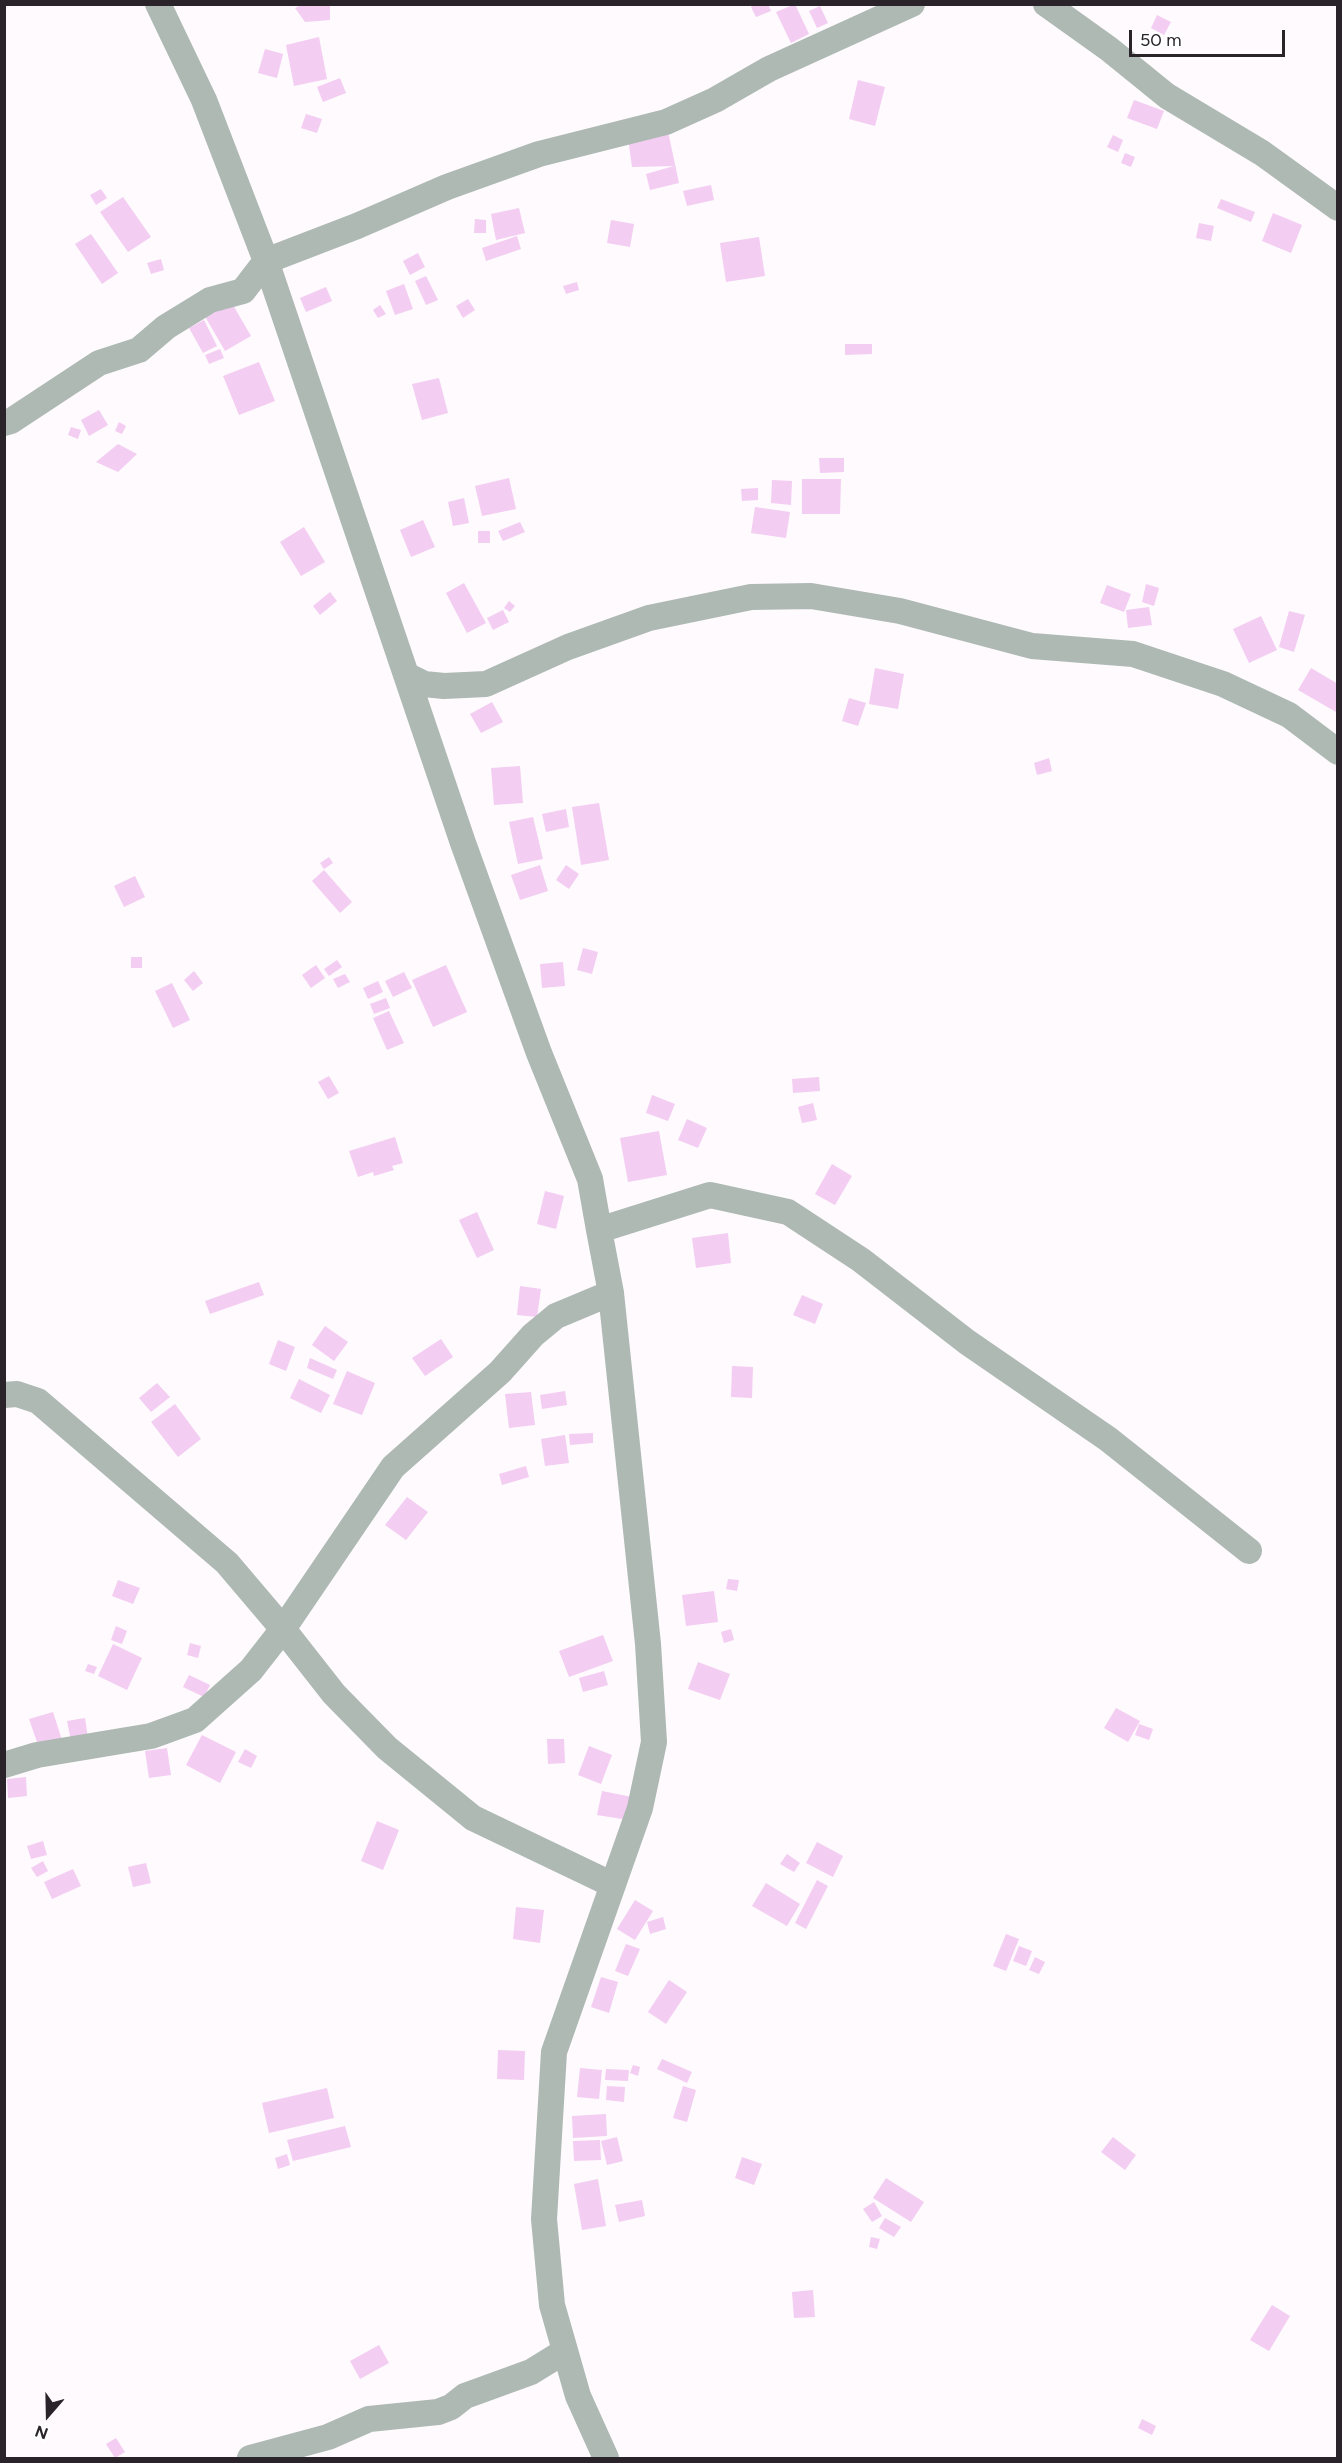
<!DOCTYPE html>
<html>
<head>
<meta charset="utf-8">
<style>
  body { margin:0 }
  #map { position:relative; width:1342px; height:2463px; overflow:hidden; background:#fefafe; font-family:Figtree,sans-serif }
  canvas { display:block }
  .frame { position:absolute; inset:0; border:6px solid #2b232a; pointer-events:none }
  .north { position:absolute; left:18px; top:2385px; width:60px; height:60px; -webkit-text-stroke:4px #fff; paint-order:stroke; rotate:200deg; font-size:16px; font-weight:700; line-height:24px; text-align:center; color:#2b232a }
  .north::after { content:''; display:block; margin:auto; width:21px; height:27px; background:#2b232a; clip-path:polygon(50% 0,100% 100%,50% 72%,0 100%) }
  .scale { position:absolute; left:1129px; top:30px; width:156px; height:27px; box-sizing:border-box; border:3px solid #2b232a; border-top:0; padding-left:8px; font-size:18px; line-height:21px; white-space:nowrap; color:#2b232a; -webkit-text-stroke:4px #fff; paint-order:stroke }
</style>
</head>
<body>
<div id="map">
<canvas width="1342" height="2463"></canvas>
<div class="frame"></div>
<div class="north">N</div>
<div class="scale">50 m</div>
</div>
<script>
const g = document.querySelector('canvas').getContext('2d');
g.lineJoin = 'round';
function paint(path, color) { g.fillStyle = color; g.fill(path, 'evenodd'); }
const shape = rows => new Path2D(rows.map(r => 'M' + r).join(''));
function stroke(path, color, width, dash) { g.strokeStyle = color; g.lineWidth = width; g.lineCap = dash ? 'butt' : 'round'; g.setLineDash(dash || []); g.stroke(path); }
const building = shape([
  [303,4,330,4,330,20,305,22,295,8],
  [756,4,768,4,771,11,756,17,751,7],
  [795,4,809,34,791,43,776,12],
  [820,6,828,23,817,28,809,11],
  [1157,15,1171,22,1164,35,1151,28],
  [319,37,327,79,294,86,286,45],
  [265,49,283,54,277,78,258,73],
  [340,78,346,93,323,102,317,87],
  [858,80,885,87,875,126,849,119],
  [1134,100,1164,111,1157,129,1127,118],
  [306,114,322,119,317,133,301,128],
  [666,122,679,183,650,190,646,174,674,166,632,167,627,131],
  [1113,135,1123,140,1118,152,1107,147],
  [1125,153,1135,157,1131,167,1121,163],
  [711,185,714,200,687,206,683,191],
  [101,189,107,198,96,205,90,195],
  [123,197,151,237,128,252,100,212],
  [1221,199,1255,212,1251,222,1217,208],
  [519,208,525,233,496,240,491,214],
  [1273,213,1302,225,1291,253,1262,241],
  [475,219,486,220,486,233,474,233],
  [611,220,634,224,630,247,607,243],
  [1199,223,1214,226,1211,241,1196,238],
  [91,234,118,273,102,284,75,244],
  [517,236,521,249,486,261,482,248],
  [759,237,765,276,726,282,720,243],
  [418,253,425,267,410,275,403,261],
  [161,259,164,270,151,274,147,263],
  [426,276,438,300,426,305,415,281],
  [577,282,579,290,566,294,563,286],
  [404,284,413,309,395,315,386,291],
  [326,287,332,301,306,312,300,298],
  [229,298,251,336,225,351,203,313],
  [468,299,475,310,463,318,456,306],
  [380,305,386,314,378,318,373,310],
  [204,320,217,346,203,353,189,328],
  [845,344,872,344,872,354,845,355],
  [220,349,224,358,209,364,205,355],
  [259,362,275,401,239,415,223,376],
  [439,378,448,413,422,420,412,384],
  [99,410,108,425,89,436,81,420],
  [119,422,126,426,122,434,115,431],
  [71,427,81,430,78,439,68,435],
  [118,444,137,454,118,472,96,462],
  [819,458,844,458,844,472,820,473],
  [509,478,516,509,482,516,475,486],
  [802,479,841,479,840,514,802,514],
  [772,480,792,481,791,505,771,503],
  [758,488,758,500,742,501,741,489],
  [464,498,469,523,453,526,448,502],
  [755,507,790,512,786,538,751,533],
  [423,520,435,547,411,557,400,530],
  [520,522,525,532,503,541,498,531],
  [304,527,325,562,301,576,280,542],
  [478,531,490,531,490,543,478,543],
  [464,583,486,623,467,633,446,593],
  [1146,584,1159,588,1154,606,1142,602],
  [1107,585,1131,594,1124,612,1100,603],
  [330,592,337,601,320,615,313,606],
  [509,601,515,606,510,612,504,608],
  [1149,607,1152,625,1128,628,1126,610],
  [503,610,509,622,493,630,487,618],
  [1289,611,1305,615,1294,652,1279,647],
  [1261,616,1277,650,1249,663,1233,629],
  [875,668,904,674,898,709,869,704],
  [1311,668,1338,684,1336,712,1298,690],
  [849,698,866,703,858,726,842,721],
  [492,702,503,722,481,733,470,714],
  [1049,758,1052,771,1037,775,1034,763],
  [520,766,523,803,494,805,491,768],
  [599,803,609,860,581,865,572,807],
  [566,809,569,827,546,832,542,814],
  [533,817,543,859,518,864,509,822],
  [329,857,333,863,324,869,320,863],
  [540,865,548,891,520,900,511,875],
  [566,865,579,874,569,889,556,880],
  [324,870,352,902,340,913,312,881],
  [135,876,145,897,124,907,114,886],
  [583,948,598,952,592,974,577,970],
  [131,957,142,957,142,968,131,968],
  [337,960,342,967,329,976,324,969],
  [563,962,565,986,542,988,540,964],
  [316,965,325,978,311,988,302,975],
  [446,965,467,1012,433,1027,412,980],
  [194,971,203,983,193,991,184,980],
  [404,972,412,988,393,997,385,981],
  [345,974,350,982,338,988,333,979],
  [378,981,383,992,368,999,363,988],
  [172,983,190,1020,173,1028,155,991],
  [386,998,390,1008,374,1014,370,1004],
  [389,1011,404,1043,387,1050,373,1018],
  [329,1076,339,1093,328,1099,318,1082],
  [819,1077,820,1091,793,1093,792,1079],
  [652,1095,675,1104,668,1121,646,1113],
  [813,1103,817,1120,802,1123,798,1107],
  [687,1119,707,1128,698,1148,678,1140],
  [659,1131,667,1175,628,1182,620,1138],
  [395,1137,403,1163,392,1166,394,1170,374,1176,373,1172,358,1177,349,1151],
  [832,1164,852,1176,835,1205,815,1194],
  [545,1191,564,1196,556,1229,537,1224],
  [477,1212,494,1250,477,1258,459,1220],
  [728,1233,731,1263,696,1268,692,1238],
  [259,1282,264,1295,210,1314,205,1301],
  [520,1286,541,1289,537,1317,517,1315],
  [802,1295,823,1304,815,1324,793,1315],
  [325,1326,348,1342,334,1361,312,1345],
  [441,1339,453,1357,425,1376,412,1358],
  [278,1340,295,1347,286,1371,269,1364],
  [310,1358,337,1370,333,1379,307,1368],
  [732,1366,753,1367,752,1398,731,1397],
  [347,1371,375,1383,362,1415,333,1404],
  [299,1379,330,1395,321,1413,290,1398],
  [157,1383,170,1397,151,1412,139,1398],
  [565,1391,567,1405,542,1409,540,1395],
  [531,1392,535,1425,509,1428,505,1394],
  [175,1404,201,1439,178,1457,151,1422],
  [593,1433,593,1443,570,1445,569,1434],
  [565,1435,569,1463,545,1466,541,1439],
  [526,1466,529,1477,502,1485,499,1474],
  [407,1497,428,1512,406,1540,385,1525],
  [728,1579,739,1580,737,1591,726,1589],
  [118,1580,140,1588,133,1604,112,1596],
  [714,1591,718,1622,686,1626,682,1595],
  [116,1626,127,1631,122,1644,111,1640],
  [731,1629,734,1640,724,1643,721,1632],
  [603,1635,613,1661,569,1677,559,1651],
  [190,1643,201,1646,198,1658,187,1655],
  [113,1644,142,1658,127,1690,98,1676],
  [698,1662,730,1674,720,1700,688,1689],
  [88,1664,97,1667,94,1674,85,1671],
  [604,1671,608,1685,583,1692,579,1678],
  [189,1675,210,1685,204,1697,183,1687],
  [1116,1708,1140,1721,1128,1742,1104,1728],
  [53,1712,62,1740,39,1748,29,1719],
  [85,1718,88,1738,71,1741,67,1721],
  [1139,1724,1153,1729,1149,1740,1135,1735],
  [202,1735,236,1752,220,1783,186,1765],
  [547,1739,564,1739,565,1763,548,1764],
  [589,1746,612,1755,601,1784,578,1775],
  [167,1748,171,1775,149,1778,145,1751],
  [245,1749,257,1756,251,1768,238,1762],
  [26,1777,27,1796,8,1798,7,1779],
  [602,1791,632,1797,628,1820,597,1815],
  [377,1821,399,1830,383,1870,361,1861],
  [43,1841,47,1855,31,1859,27,1846],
  [817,1842,843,1856,833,1877,806,1863],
  [787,1854,800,1863,794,1872,780,1864],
  [43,1861,48,1871,37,1877,31,1868],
  [146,1863,151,1883,133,1887,128,1867],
  [73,1869,81,1886,52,1899,44,1882],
  [817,1880,828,1886,806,1929,795,1923],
  [766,1883,800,1904,787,1926,752,1906],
  [635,1900,653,1911,635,1940,617,1929],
  [516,1907,544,1910,540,1943,513,1939],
  [663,1917,666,1929,650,1934,647,1922],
  [1006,1934,1019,1939,1006,1971,993,1966],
  [626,1944,640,1949,628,1976,615,1971],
  [1019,1946,1032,1951,1026,1966,1013,1961],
  [1035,1957,1045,1962,1039,1974,1029,1970],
  [601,1977,618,1982,609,2013,591,2007],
  [669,1980,687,1992,666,2024,648,2012],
  [498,2050,525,2051,524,2080,497,2079],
  [662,2059,692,2072,687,2083,657,2069],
  [633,2065,640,2067,638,2076,630,2073],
  [580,2068,602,2070,599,2099,577,2097],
  [606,2069,629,2070,628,2081,605,2080],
  [607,2086,625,2087,624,2102,606,2100],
  [683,2086,696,2090,687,2122,673,2118],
  [327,2088,334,2118,269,2133,262,2103],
  [606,2114,607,2136,573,2138,572,2116],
  [345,2126,351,2147,293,2161,287,2140],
  [617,2137,623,2161,607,2165,601,2141],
  [1113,2137,1136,2155,1125,2170,1101,2152],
  [600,2140,601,2160,574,2161,573,2141],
  [287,2154,290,2165,278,2169,275,2158],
  [742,2157,762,2164,754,2185,735,2178],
  [886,2178,924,2202,911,2222,873,2198],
  [598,2179,606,2226,582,2230,574,2184],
  [642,2200,645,2216,619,2222,615,2205],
  [874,2202,882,2216,872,2222,863,2209],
  [885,2218,901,2227,894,2237,879,2228],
  [871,2237,880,2239,877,2249,869,2247],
  [813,2290,815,2317,794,2318,792,2292],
  [1272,2305,1290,2316,1269,2351,1250,2340],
  [379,2345,389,2363,360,2379,350,2361],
  [1142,2419,1156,2426,1152,2435,1138,2428],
  [116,2438,125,2452,115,2458,106,2444]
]);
const minor = shape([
  [158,4,204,100,266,261,463,843,539,1053,590,1179,599,1230,611,1293,648,1644,654,1742,640,1808,554,2052,544,2219,552,2305,578,2396,606,2458],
  [1046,4,1109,49,1167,96,1262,153,1338,208],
  [4,423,11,421,99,363,139,350,166,327,210,300,243,291,266,261,357,226,447,187,539,154,666,122,715,100,769,69,912,4],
  [406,675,424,684,444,686,486,684,568,647,649,618,751,597,811,596,900,611,1032,646,1133,654,1223,684,1289,715,1338,752],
  [599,1230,710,1195,788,1212,861,1260,967,1342,1108,1439,1249,1551],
  [611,1293,556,1316,533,1335,500,1372,393,1467,283,1629,334,1694,387,1748,473,1818,613,1885],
  [4,1395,17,1394,38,1401,227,1563,283,1629,251,1670,195,1720,151,1736,37,1755,4,1765],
  [250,2458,328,2437,369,2419,438,2412,451,2407,465,2396,531,2372,565,2351]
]);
paint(building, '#f4cdf2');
stroke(minor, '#adb9b2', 26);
</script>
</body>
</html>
